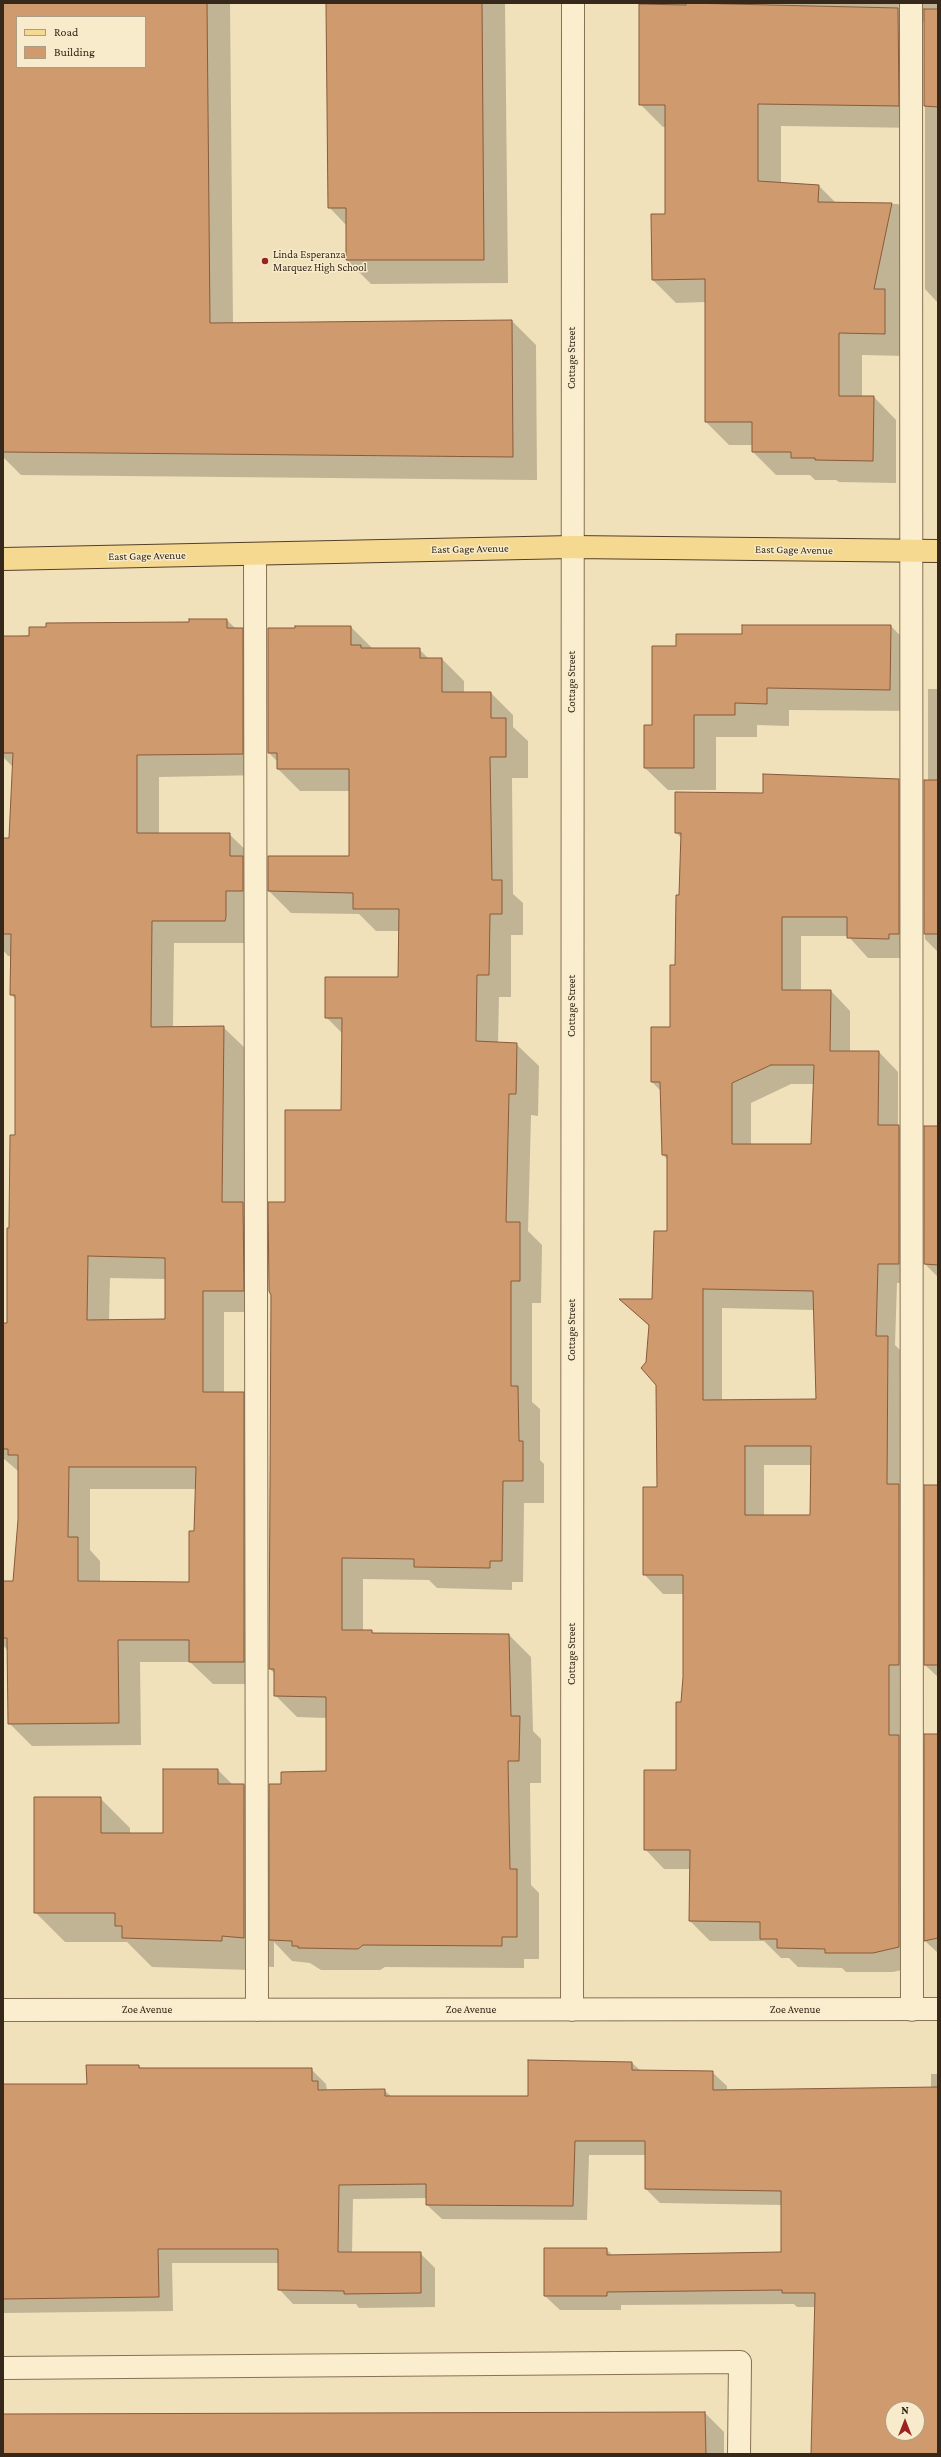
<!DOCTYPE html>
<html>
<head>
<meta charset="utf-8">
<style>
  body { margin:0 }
  #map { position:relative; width:941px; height:2457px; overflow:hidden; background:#f0e1bb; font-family:"Crimson Pro",serif }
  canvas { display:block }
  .frame { position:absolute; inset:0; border:4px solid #36281a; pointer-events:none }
  .legend { position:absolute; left:16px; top:16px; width:130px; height:52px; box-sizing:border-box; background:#f7ebcb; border:1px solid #aa9d84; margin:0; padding:5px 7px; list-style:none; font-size:12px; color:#36281a }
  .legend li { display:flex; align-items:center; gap:8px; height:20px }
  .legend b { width:20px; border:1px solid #aa9d84 }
  .north { position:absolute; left:885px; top:2401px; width:40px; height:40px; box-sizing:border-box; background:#f7ebcb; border:1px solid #aa9d84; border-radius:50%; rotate:0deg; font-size:11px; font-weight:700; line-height:16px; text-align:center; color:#36281a }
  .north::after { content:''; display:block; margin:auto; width:14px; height:18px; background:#9a2322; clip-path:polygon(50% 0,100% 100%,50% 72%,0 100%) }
</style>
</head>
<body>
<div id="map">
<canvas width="941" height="2457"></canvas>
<div class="frame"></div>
<ul class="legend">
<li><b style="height:5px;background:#f6d990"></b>Road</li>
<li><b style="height:11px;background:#d09a6f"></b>Building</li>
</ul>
<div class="north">N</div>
</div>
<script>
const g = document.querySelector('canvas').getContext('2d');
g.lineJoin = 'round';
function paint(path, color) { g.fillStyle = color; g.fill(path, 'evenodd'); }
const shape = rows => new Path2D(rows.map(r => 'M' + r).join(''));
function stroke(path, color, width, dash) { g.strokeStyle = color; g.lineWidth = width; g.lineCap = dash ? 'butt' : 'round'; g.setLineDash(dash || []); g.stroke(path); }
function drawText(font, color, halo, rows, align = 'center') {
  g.font = font + ' "Crimson Pro",serif'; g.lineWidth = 3; g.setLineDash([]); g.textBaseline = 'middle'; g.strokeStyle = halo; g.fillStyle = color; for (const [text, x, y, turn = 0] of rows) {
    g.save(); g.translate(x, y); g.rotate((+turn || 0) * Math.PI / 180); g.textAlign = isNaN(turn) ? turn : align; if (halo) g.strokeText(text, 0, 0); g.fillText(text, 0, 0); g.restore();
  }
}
const shadow = shape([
  [3,3,230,3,233,324,512,321,536,345,537,480,21,475,3,457],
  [17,17,145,17,145,67,17,67],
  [327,3,505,3,508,283,371,284,347,260,347,226,329,207],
  [649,3,938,3,938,303,925,289,925,20,921,26,921,128,781,126,781,183,818,185,836,203,898,204,921,227,907,356,862,355,862,397,874,397,896,420,896,483,839,482,836,480,815,480,810,475,776,475,753,452,753,445,729,445,706,422,706,302,676,303,653,280,666,215,666,127,663,127,640,104],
  [227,620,236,629,242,629,264,651,265,775,159,777,159,834,229,834,252,856,247,943,174,943,173,1028,223,1027,246,1049,244,1204,265,1225,265,1312,224,1312,224,1393,243,1393,265,1415,266,1684,213,1684,190,1662,140,1662,141,1745,32,1746,9,1723,8,1651,3,1645,3,1582,14,1582,18,1520,18,1471,3,1458,3,1324,8,1324,16,1136,16,999,11,995,12,956,8,956,3,950,3,839,10,839,13,767,3,757,3,637],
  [110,1278,166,1279,166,1320,109,1320],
  [90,1489,196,1489,195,1532,190,1583,100,1582,100,1561,90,1550],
  [891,626,913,649,912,711,789,710,789,726,757,725,757,737,716,737,716,790,668,790,645,768,653,726,677,647,743,635],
  [351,627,373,649,419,649,429,659,442,659,464,681,464,693,491,693,513,715,513,727,528,741,528,778,512,778,513,894,523,903,523,935,511,935,511,997,499,997,498,1043,516,1044,539,1066,538,1116,531,1115,528,1231,542,1245,541,1303,532,1303,532,1402,540,1409,540,1460,544,1464,544,1503,524,1503,523,1582,512,1582,512,1590,437,1588,429,1580,363,1579,363,1631,371,1631,374,1634,509,1635,531,1657,533,1731,541,1739,541,1783,530,1783,531,1885,539,1893,539,1959,524,1959,524,1968,385,1967,380,1970,321,1970,310,1963,292,1961,274,1942,274,1967,252,1966,251,1970,152,1967,127,1942,65,1942,35,1912,100,1798,130,1828,130,1834,164,1834,218,1770,233,1785,244,1785,270,1811,282,1785,327,1772,327,1718,297,1717,275,1695,275,1674,270,1669,286,1203,342,1111,343,1034,326,1017,399,978,400,931,376,931,359,914,291,913,269,891,350,857,350,791,300,791,278,769,278,762,269,753],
  [928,689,938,689,938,952,925,939,925,781,928,781],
  [898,780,918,799,918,958,868,958,848,936,801,936,801,991,831,991,850,1011,850,1052,879,1052,898,1072,898,1126,918,1146,918,1283,897,1283,895,1345,907,1357,919,1966,893,1972,846,1972,842,1968,798,1967,789,1958,781,1958,764,1941,710,1941,690,1921,691,1869,664,1869,645,1849,677,1770,684,1677,684,1594,663,1594,644,1574,658,1488,657,1384,647,1362,650,1327,621,1300,653,1300,668,1232,668,1160,663,1155,661,1091,652,1082,671,1028,680,896,682,838,676,833,764,794],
  [791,1084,814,1084,812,1145,751,1145,751,1103],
  [722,1308,814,1310,817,1400,722,1401],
  [764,1465,812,1465,811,1516,764,1516],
  [938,1127,938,1277,925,1264],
  [938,1486,938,1677,925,1665],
  [925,1735,938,1735,938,1953,925,1941],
  [529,2061,632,2063,641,2071,712,2072,727,2086,727,2091,931,2088,931,2074,938,2074,938,2454,812,2454,816,2307,797,2307,794,2304,621,2305,621,2310,560,2310,545,2296,606,2249,613,2256,782,2253,782,2205,660,2203,646,2189,646,2155,589,2155,587,2220,442,2219,427,2205,427,2198,353,2199,352,2253,420,2253,435,2268,435,2307,359,2308,356,2304,293,2304,279,2289,279,2263,172,2263,173,2311,3,2313,3,2085,88,2085,139,2066,142,2069,311,2069,326,2084,327,2091,384,2090,392,2097,529,2097],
  [893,2409,917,2409,917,2433,893,2433],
  [705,2413,724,2432,724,2454,3,2454,3,2415]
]);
const building = shape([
  [3,3,207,3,210,323,512,320,513,457,3,452,3,3],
  [17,17,145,17,145,67,17,67,17,17],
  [326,3,482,3,484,260,346,260,346,208,328,208,326,3],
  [686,3,898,8,899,106,758,104,758,181,819,185,818,202,892,203,874,289,885,289,885,334,839,333,839,396,874,396,873,461,815,460,815,458,791,458,791,452,752,452,752,422,705,422,705,279,652,280,651,214,665,214,665,105,639,105,639,4,686,5,686,3],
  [924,9,938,9,938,107,924,106,924,9],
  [189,619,227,619,227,628,243,628,243,754,137,755,137,833,230,833,230,856,243,856,243,891,226,891,226,917,225,921,152,921,151,1027,224,1026,222,1202,243,1202,244,1291,203,1291,203,1392,244,1392,244,1662,189,1662,189,1640,118,1640,119,1723,8,1724,7,1638,3,1638,3,1581,13,1581,18,1520,18,1455,8,1455,8,1449,3,1449,3,1323,7,1323,7,1228,9,1228,10,1135,15,1135,15,995,10,995,11,934,3,934,3,838,9,838,13,753,3,753,3,636,29,636,29,627,46,627,46,623,189,622,189,619],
  [88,1256,165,1258,165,1319,87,1320,88,1256],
  [69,1467,196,1467,194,1531,189,1531,189,1582,78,1581,78,1537,68,1537,69,1467],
  [742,625,891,625,890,690,767,688,767,704,735,703,735,715,694,715,694,768,644,768,644,725,652,725,652,646,676,646,676,634,742,634,742,625],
  [295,626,351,626,351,645,361,645,361,648,420,648,420,658,442,658,442,692,491,692,491,718,506,718,506,757,490,757,492,880,502,880,502,914,490,914,489,975,477,975,476,1041,517,1043,516,1094,509,1094,506,1222,520,1222,520,1281,511,1281,511,1386,518,1386,519,1441,523,1441,523,1481,503,1481,502,1561,490,1561,490,1568,414,1567,414,1559,342,1558,342,1630,372,1630,372,1633,509,1634,511,1716,520,1716,519,1761,508,1761,510,1869,517,1869,517,1937,502,1937,502,1946,363,1945,358,1949,298,1948,298,1946,292,1946,292,1941,269,1940,269,1784,281,1784,281,1772,326,1771,326,1697,274,1696,274,1669,269,1669,271,1295,269,1291,268,1202,285,1202,285,1110,341,1110,342,1018,325,1018,325,977,398,977,399,909,353,909,353,893,268,891,268,856,349,856,349,769,277,769,277,753,268,753,268,628,295,628,295,626],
  [763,774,899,779,899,934,889,934,889,939,847,938,847,917,782,917,782,990,831,990,830,1051,879,1051,878,1125,899,1125,899,1264,878,1264,876,1336,888,1336,887,1484,899,1484,899,1665,889,1665,889,1735,899,1735,899,1947,873,1953,825,1953,825,1949,777,1948,777,1939,760,1939,760,1922,689,1921,690,1850,644,1850,644,1770,676,1770,676,1702,681,1702,683,1677,683,1575,643,1575,643,1487,657,1487,656,1385,641,1368,646,1362,649,1325,619,1299,652,1299,654,1231,667,1231,667,1155,662,1155,660,1082,651,1082,651,1027,670,1027,670,965,675,965,676,895,679,895,681,833,675,833,675,792,763,793,763,774],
  [771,1065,814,1065,811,1144,732,1144,732,1083,771,1065],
  [703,1289,813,1291,816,1399,703,1400,703,1289],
  [745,1446,811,1446,810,1515,745,1515,745,1446],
  [924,780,938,780,938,934,924,934,924,780],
  [924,1126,938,1126,938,1265,924,1264,924,1126],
  [924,1485,938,1485,938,1665,924,1665,924,1485],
  [924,1734,938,1734,938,1938,924,1941,924,1734],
  [163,1769,218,1769,218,1784,244,1784,244,1938,222,1936,222,1941,122,1938,122,1926,115,1926,115,1913,34,1913,34,1797,101,1797,101,1833,163,1833,163,1769],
  [528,2060,632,2062,632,2070,713,2071,713,2090,938,2087,938,2454,811,2454,815,2293,782,2293,782,2290,607,2292,607,2296,544,2296,544,2248,607,2248,607,2255,781,2252,781,2191,645,2189,645,2141,575,2141,573,2206,426,2205,426,2184,339,2185,338,2252,421,2252,421,2293,344,2294,344,2291,278,2290,278,2249,158,2249,159,2297,3,2299,3,2084,87,2084,86,2065,139,2065,139,2068,312,2068,312,2081,318,2081,318,2090,385,2089,385,2096,528,2096,528,2060],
  [893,2409,917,2409,917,2433,893,2433,893,2409],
  [705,2412,706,2454,3,2454,3,2414,705,2412]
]);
const minor = shape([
  [911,3,912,2010],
  [255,554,257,2010],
  [3,2010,938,2009],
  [572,2010,573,3],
  [3,2368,740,2362,739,2454]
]);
const major = shape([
  [3,559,572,547,938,551]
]);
const markers = [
  [265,261,4,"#9a2322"]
];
const poiNames = [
  ["Linda Esperanza",273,255],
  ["Marquez High School",273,268]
];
const streetNames = [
  ["Cottage Street",572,358,-90],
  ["East Gage Avenue",470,549,-1],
  ["East Gage Avenue",794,550,1],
  ["East Gage Avenue",147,556,-1],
  ["Cottage Street",572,682,-90],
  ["Cottage Street",572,1006,-90],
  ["Cottage Street",572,1330,-90],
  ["Cottage Street",572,1654,-90],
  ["Zoe Avenue",147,2010],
  ["Zoe Avenue",471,2010],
  ["Zoe Avenue",795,2010]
];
paint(shadow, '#0003');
paint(building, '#d09a6f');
stroke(building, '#885a39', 1);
stroke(minor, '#887154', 24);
stroke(major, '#553f29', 24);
stroke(minor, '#faeecf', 22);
stroke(major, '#f6d990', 22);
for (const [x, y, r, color] of markers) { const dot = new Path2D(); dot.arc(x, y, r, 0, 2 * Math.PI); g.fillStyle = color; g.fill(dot); stroke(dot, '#f7ebcb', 1.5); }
drawText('11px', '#36281a', '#f7ebcb', poiNames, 'left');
drawText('11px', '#36281a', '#f7ebcb', streetNames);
</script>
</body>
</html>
